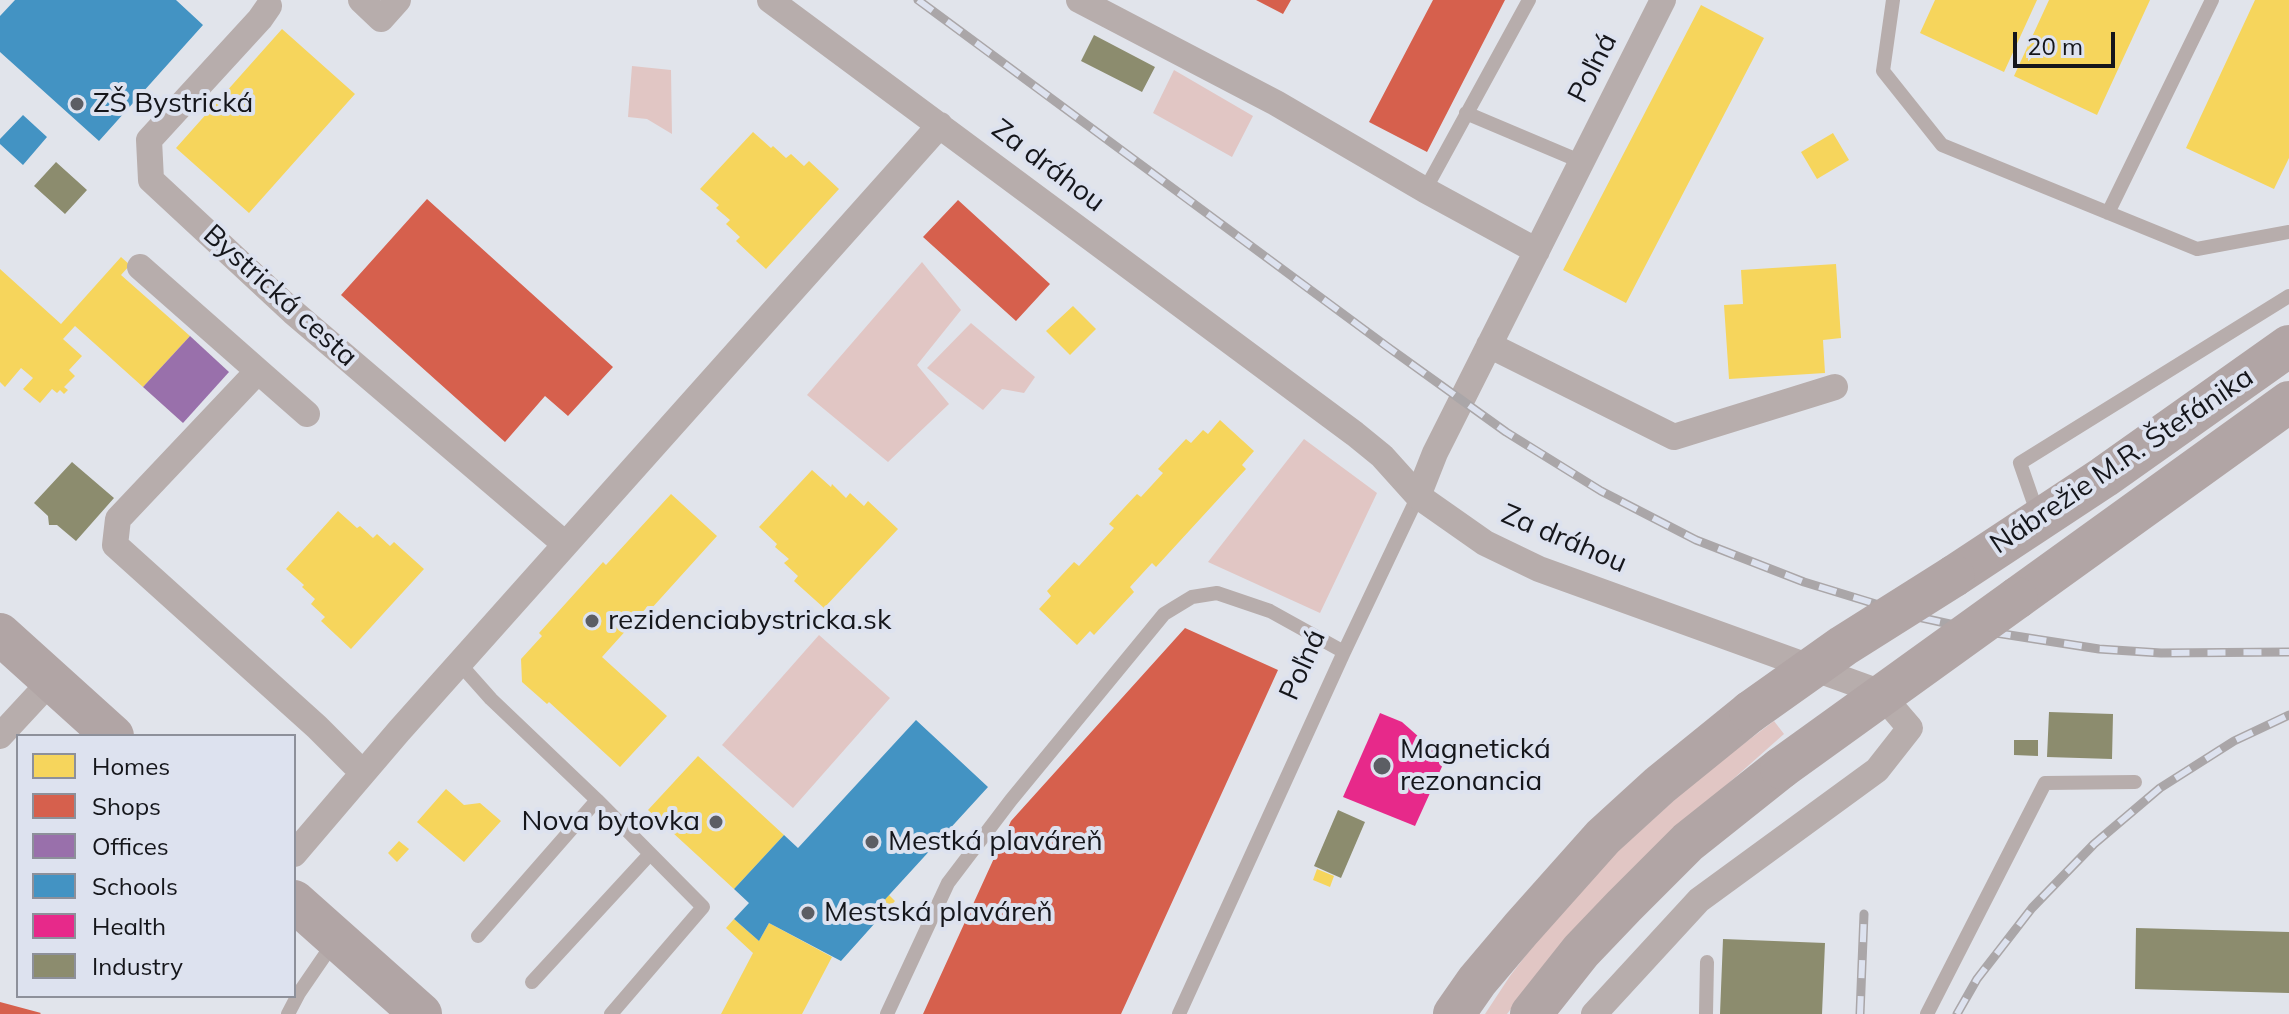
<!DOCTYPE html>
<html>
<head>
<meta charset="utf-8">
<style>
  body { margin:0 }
  #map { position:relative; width:2289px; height:1014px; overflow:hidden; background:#e1e4eb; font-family:Mulish,sans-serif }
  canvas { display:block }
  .legend { position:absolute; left:16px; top:734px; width:280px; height:264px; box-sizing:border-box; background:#dde2ef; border:2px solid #8d909a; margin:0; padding:10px 14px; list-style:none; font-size:24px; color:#15161b }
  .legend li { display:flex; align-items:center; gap:16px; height:40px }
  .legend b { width:40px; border:2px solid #8d909a }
  .scale { position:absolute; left:2013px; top:32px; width:102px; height:36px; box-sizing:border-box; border:4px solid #15161b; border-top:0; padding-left:10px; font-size:24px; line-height:28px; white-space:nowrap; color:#15161b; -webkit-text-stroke:6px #dde2ef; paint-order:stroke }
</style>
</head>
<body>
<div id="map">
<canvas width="2289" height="1014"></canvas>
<ul class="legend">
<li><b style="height:22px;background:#f6d55c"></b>Homes</li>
<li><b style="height:22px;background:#d6604d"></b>Shops</li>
<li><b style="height:22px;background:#9970ab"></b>Offices</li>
<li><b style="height:22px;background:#4393c3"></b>Schools</li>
<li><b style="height:22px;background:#e7298a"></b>Health</li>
<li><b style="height:22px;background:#8c8c6e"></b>Industry</li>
</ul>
<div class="scale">20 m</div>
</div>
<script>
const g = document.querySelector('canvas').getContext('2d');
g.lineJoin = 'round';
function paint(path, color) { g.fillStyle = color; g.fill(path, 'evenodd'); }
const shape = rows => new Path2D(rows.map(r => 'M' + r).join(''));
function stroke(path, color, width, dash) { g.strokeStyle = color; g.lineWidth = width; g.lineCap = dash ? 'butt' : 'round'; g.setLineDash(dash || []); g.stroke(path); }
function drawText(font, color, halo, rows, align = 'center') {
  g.font = font + ' Mulish,sans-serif'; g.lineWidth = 8; g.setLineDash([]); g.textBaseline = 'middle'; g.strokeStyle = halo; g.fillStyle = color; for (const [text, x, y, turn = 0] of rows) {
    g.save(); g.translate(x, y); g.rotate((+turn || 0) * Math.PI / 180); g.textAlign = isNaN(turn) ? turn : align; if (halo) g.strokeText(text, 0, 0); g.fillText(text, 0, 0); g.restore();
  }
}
const green = shape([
  [632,66,671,70,672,134,647,119,628,117],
  [1174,70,1253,116,1232,157,1153,113],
  [922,262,961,310,917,365,949,404,888,462,807,395],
  [971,323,1035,377,1024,393,1002,389,983,410,927,368],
  [1304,439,1377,493,1320,613,1208,562],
  [819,635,890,698,793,808,722,745],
  [1774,721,1784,734,1634,867,1526,989,1507,1014,1485,1014,1510,976,1553,920,1618,851,1703,774]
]);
const homes = shape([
  [1935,0,2037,0,2004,72,1920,33],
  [2049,0,2150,0,2097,115,2014,76],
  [2255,0,2289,0,2289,158,2274,189,2186,148],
  [1701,5,1764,38,1626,303,1563,270],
  [282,29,355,94,249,213,176,148],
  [753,132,771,148,773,146,786,158,791,154,804,166,809,161,839,189,766,269,736,241,740,237,726,224,730,220,716,208,719,205,700,189],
  [1833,133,1849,160,1817,179,1801,152],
  [121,257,130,265,121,275,190,336,143,387,75,326,63,339,82,356,69,370,75,376,64,387,68,390,64,394,60,390,57,393,52,389,40,403,23,389,33,378,21,368,5,387,0,382,0,269,61,324],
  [1836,264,1841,338,1823,340,1825,373,1729,379,1724,305,1743,304,1741,270],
  [1073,306,1096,329,1070,355,1046,331],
  [1220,420,1254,451,1242,465,1246,469,1156,567,1152,563,1130,587,1134,592,1094,635,1090,631,1077,645,1039,609,1051,596,1047,591,1074,562,1079,566,1114,528,1109,524,1137,494,1141,497,1163,473,1158,469,1186,439,1191,443,1203,430,1208,434],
  [812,470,831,487,832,484,846,498,850,493,864,506,868,501,898,529,824,608,794,581,798,576,784,563,789,559,775,547,777,544,759,527],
  [671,494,717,536,651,609,648,606,602,657,667,716,620,767,549,702,547,704,522,682,521,659,542,636,539,633,603,562,606,565],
  [338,511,357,528,360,526,373,538,377,534,390,546,394,542,424,569,351,649,321,621,325,617,311,604,315,599,302,587,304,585,286,569],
  [698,756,784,835,734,889,648,810],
  [446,789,464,805,480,803,501,821,464,862,417,822],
  [399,841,409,849,397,862,388,853],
  [1317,869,1334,876,1330,887,1313,880],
  [889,895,895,901,875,923,869,917],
  [734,919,759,941,769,923,832,957,802,1014,721,1014,753,953,726,928]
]);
const shops = shape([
  [1256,0,1291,0,1283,14],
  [1433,0,1505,0,1427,152,1369,122],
  [427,199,613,367,568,416,545,396,505,442,341,295],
  [958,200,1050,284,1016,321,923,237],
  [1185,628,1278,670,1121,1014,923,1014,1011,821],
  [0,1002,41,1013,40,1014,0,1014]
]);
const offices = shape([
  [190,336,229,372,183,423,143,387]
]);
const schools = shape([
  [15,0,176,0,203,25,99,141,0,52,0,16],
  [23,115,47,137,23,165,0,144,0,139],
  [916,720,988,787,869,917,875,923,841,961,769,923,759,941,734,919,749,903,734,889,784,835,798,848]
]);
const health = shape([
  [1380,713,1402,722,1445,760,1415,826,1343,797]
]);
const industry = shape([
  [1094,35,1155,67,1142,92,1081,61],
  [56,162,87,190,65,214,34,186],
  [72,462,114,498,76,541,57,525,49,525,48,516,34,503],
  [2049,712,2113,714,2112,759,2047,757],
  [2014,740,2038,740,2038,756,2014,755],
  [1338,810,1365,822,1341,878,1314,866],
  [2136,928,2289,932,2289,993,2135,989],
  [1723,939,1825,943,1822,1014,1720,1014]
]);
const lane = shape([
  [1893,0,1883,71,1942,145,2197,249,2289,232],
  [1466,113,1582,162],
  [1425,190,1529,0],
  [2108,213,2212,0],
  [2038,515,2020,463,2289,296],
  [459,663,491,699,597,800,703,907,611,1014],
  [478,936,597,800],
  [532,982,650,854],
  [288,1014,299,993,334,942],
  [887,1014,948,883,1011,800,1164,614,1192,597,1217,593,1270,611,1344,652],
  [1179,1014,1344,652,1418,496],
  [1706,1014,1707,962],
  [1927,1014,2045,783,2135,782]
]);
const street = shape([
  [361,0,381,19,398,0],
  [770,0,1355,434,1382,456,1418,496,1485,543,1539,569,1879,692,1910,728,1877,770,1699,900,1594,1014],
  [1079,0,1276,103,1425,190,1537,251],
  [269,6,260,19,149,140,151,180,293,312,565,544],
  [140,267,258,371],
  [1489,345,1674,437,1835,387],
  [307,414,258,371,118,519,115,545,317,727,363,773],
  [1418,496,1435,453,1663,0],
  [0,736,51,681],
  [294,854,399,731,940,125]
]);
const primary = shape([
  [1954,576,2104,477,2289,346],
  [2017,598,2289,402],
  [0,634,113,736],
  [294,901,421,1014],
  [1454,1014,1477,981,1521,929,1603,837,1660,785,1750,712],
  [1531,1014,1581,951,1624,906,1688,842,1781,768]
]);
const rail = shape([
  [918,0,1385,345,1506,432,1601,491,1696,540,1804,582,1918,617,1977,630,2099,649,2161,653,2289,652],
  [1860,1014,1864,914],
  [1957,1014,1977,979,2032,908,2094,844,2160,788,2234,741,2289,715]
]);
const primaryBridge = shape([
  [1750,712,1843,646,1954,576],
  [1781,768,2017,598]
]);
const markers = [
  [77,104,8,"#5c5e64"],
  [592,621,8,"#5c5e64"],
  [1382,766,10,"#5c5e64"],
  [716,822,8,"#5c5e64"],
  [872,842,8,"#5c5e64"],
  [808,913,8,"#5c5e64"]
];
const streetNames = [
  ["Poľná",1593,68,-63],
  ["Za dráhou",1048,166,37],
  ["Bystrická cesta",280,296,42],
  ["Nábrežie M.R. Štefánika",2122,461,-34],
  ["Za dráhou",1564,539,23],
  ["Poľná",1303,665,-66]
];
const poiNames = [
  ["ZŠ Bystrická",93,104],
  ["rezidenciabystricka.sk",608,621],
  ["Magnetická",1400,750],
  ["rezonancia",1400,782],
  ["Nova bytovka",700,822,"right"],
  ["Mestká plaváreň",888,842],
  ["Mestská plaváreň",824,913]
];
paint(green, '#e1c6c4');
paint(homes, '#f6d55c');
paint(shops, '#d6604d');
paint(offices, '#9970ab');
paint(schools, '#4393c3');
paint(health, '#e7298a');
paint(industry, '#8c8c6e');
stroke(lane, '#b7adac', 14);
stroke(street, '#b7adac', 26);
stroke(primary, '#b1a5a5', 42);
stroke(rail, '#aaa6a8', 9);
stroke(rail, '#dde2ef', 6, [18]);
stroke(primaryBridge, '#b1a5a5', 42);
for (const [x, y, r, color] of markers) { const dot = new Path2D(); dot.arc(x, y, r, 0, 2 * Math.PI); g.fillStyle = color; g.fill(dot); stroke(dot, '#dde2ef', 3); }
drawText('28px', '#15161b', '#dde2ef', streetNames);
drawText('28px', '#15161b', '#dde2ef', poiNames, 'left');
</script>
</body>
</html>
